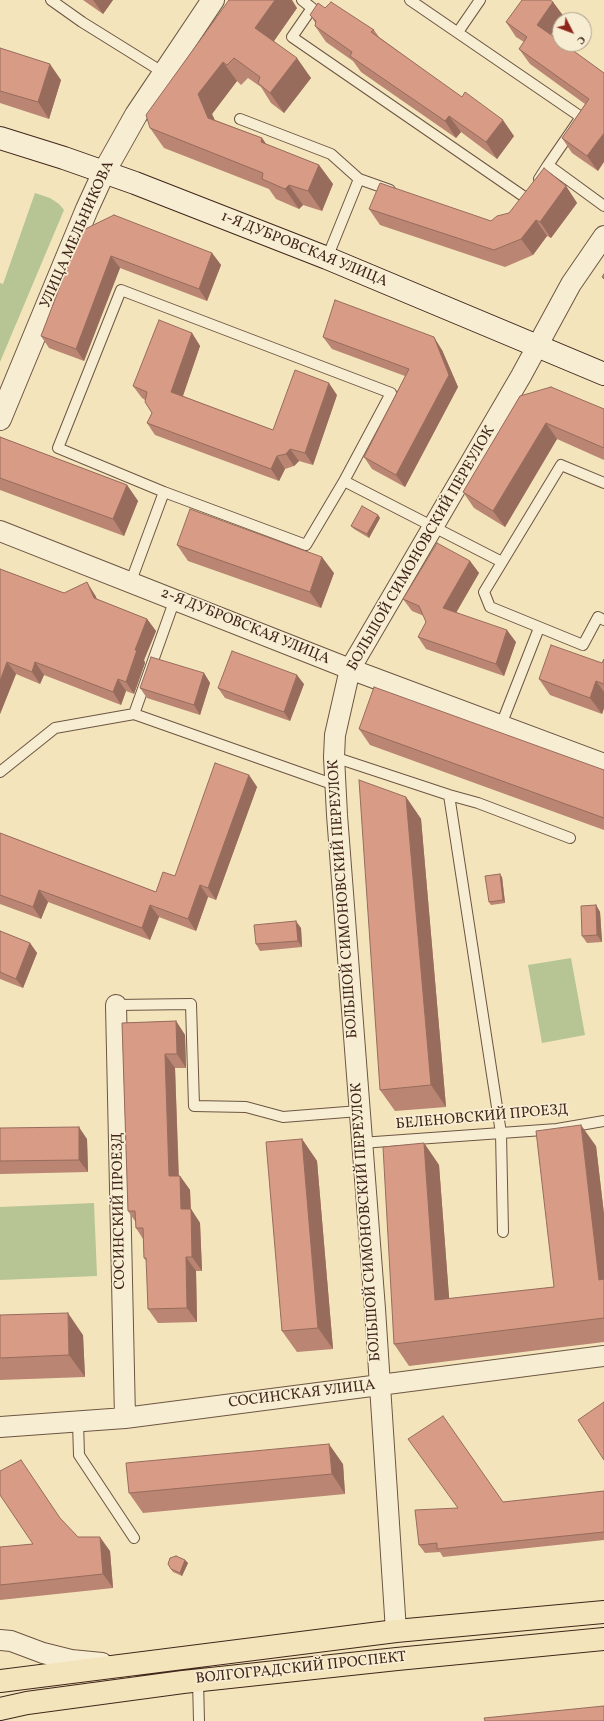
<!DOCTYPE html>
<html>
<head>
<meta charset="utf-8">
<style>
  body { margin:0 }
  #map { position:relative; width:604px; height:1721px; overflow:hidden; background:#f3e4bb; font-family:Vollkorn,serif }
  canvas { display:block }
  .north { position:absolute; left:552px; top:12px; width:40px; height:40px; box-sizing:border-box; background:#f7edd3; border:1px solid #ae9d89; border-radius:50%; rotate:132deg; font-size:11px; font-weight:700; line-height:16px; text-align:center; color:#40261a }
  .north::after { content:''; display:block; margin:auto; width:14px; height:18px; background:#8f2418; clip-path:polygon(50% 0,100% 100%,50% 72%,0 100%) }
</style>
</head>
<body>
<div id="map">
<canvas width="604" height="1721"></canvas>
<div class="north">С</div>
</div>
<script>
const g = document.querySelector('canvas').getContext('2d');
g.lineJoin = 'round';
function paint(path, color) { g.fillStyle = color; g.fill(path, 'evenodd'); }
const shape = rows => new Path2D(rows.map(r => 'M' + r).join(''));
function stroke(path, color, width, dash) { g.strokeStyle = color; g.lineWidth = width; g.lineCap = dash ? 'butt' : 'round'; g.setLineDash(dash || []); g.stroke(path); }
function drawText(font, color, halo, rows, align = 'center') {
  g.font = font + ' Vollkorn,serif'; g.lineWidth = 3.5; g.setLineDash([]); g.textBaseline = 'middle'; g.strokeStyle = halo; g.fillStyle = color; for (const [text, x, y, turn = 0] of rows) {
    g.save(); g.translate(x, y); g.rotate((+turn || 0) * Math.PI / 180); g.textAlign = isNaN(turn) ? turn : align; if (halo) g.strokeText(text, 0, 0); g.fillText(text, 0, 0); g.restore();
  }
}
const green = shape([
  [35,193,50,198,59,204,64,210,0,362,0,283,3,284],
  [571,958,585,1035,542,1043,528,965],
  [94,1203,97,1276,0,1280,0,1207]
]);
const service = shape([
  [51,0,82,22,164,73],
  [302,0,312,8,292,37,526,198],
  [410,0,581,117,548,165],
  [458,32,480,0],
  [240,119,331,154,359,179],
  [539,179,548,165,604,206],
  [327,258,359,179,390,190],
  [604,483,561,465,484,592,490,607,583,645,598,617,604,620],
  [164,492,306,545,344,481],
  [131,581,164,492,58,448,121,290,391,393,344,481,502,562],
  [134,714,175,599],
  [501,725,539,628],
  [334,757,449,795,478,803,570,838],
  [0,772,55,728,134,714,335,785],
  [449,795,501,1133,503,1232],
  [116,1005,191,1004,194,1106,246,1107,283,1117,359,1111],
  [361,1143,557,1129,604,1121],
  [78,1422,79,1455,134,1538],
  [198,1680,199,1721]
]);
const minor = shape([
  [0,531,350,669,604,764],
  [116,1005,125,1418],
  [0,1427,125,1418,604,1356],
  [396,1631,375,1309,337,815,334,757,335,735,350,669,521,376,571,284,604,236],
  [0,1640,11,1641,43,1653,71,1660,102,1663]
]);
const tertiary = shape([
  [0,419,87,209,104,172,136,115,213,0]
]);
const secondary = shape([
  [0,138,64,158,135,183,327,258,604,374]
]);
const primary = shape([
  [0,1681,396,1631,604,1612],
  [0,1709,27,1703,183,1682,397,1659,604,1639]
]);
const wall = shape([
  [83,0,113,0,103,14],
  [229,0,297,8,274,41,311,78,284,113,271,103,261,87,248,78,241,85,237,81,212,114,215,120,262,138,266,144,319,165,333,184,322,211,303,205,299,209,276,199,269,189,164,148,150,128],
  [553,2,564,17,560,20,560,22,551,35,604,73,598,171,572,153,562,138,585,104,530,64,519,49,524,42,516,37,506,22],
  [325,8,374,30,379,37,514,136,497,159,461,132,456,138,361,72,353,61,326,42,315,26,316,24,310,15],
  [0,48,61,80,49,119,0,103],
  [566,186,577,203,551,238,547,236,533,255,505,267,380,225,369,209,491,221],
  [81,231,212,253,221,265,207,301,120,268,84,361,49,348,41,336],
  [192,333,200,346,183,396,273,430,337,395,313,465,299,461,294,466,285,469,279,481,155,435,147,423,152,413,145,400,142,398,133,386],
  [323,337,442,350,458,387,405,487,372,469,364,457,405,376,332,349],
  [520,396,604,409,604,460,557,439,505,527,474,508,463,492],
  [0,437,127,485,138,501,124,536,0,490],
  [378,515,380,518,369,538,354,529,351,526],
  [177,545,334,573,321,608,188,561],
  [470,561,479,573,456,612,516,642,504,676,426,649,418,637,426,622,424,616,412,611,403,599],
  [0,569,64,593,95,595,97,599,147,619,156,631,144,660,145,663,134,694,126,691,121,705,44,675,40,684,16,674,0,714],
  [604,659,604,708,602,714,550,695,539,679,602,663],
  [204,673,210,683,200,715,147,698,140,688],
  [304,684,290,721,225,698,218,688],
  [359,729,604,770,604,830,370,745],
  [249,775,257,787,216,900,208,897,196,931,159,917,150,940,48,902,41,919,0,904,0,833,156,892,175,876],
  [406,797,421,819,446,1107,395,1111,380,1090],
  [502,877,505,903,491,905,489,902],
  [596,905,600,912,602,942,587,943,582,936],
  [301,928,302,947,260,951,256,944],
  [0,931,30,943,37,953,23,988,0,979],
  [176,1021,185,1035,186,1068,175,1068,179,1176,180,1176,190,1190,191,1209,200,1223,202,1271,196,1271,197,1322,158,1323,148,1309,147,1262,144,1258,143,1239,136,1228,135,1221,128,1211,122,1023],
  [0,1128,87,1139,88,1172,0,1174],
  [302,1139,317,1161,333,1349,297,1352,282,1331],
  [424,1143,439,1165,449,1299,554,1287,596,1146,604,1214,604,1342,409,1366,394,1344],
  [0,1315,83,1335,85,1377,0,1380],
  [343,1464,345,1494,143,1513,129,1493],
  [30,1474,61,1520,78,1537,110,1551,113,1588,0,1600,0,1547,33,1544],
  [604,1491,604,1540,443,1557,440,1552,425,1553,419,1545,458,1508,503,1502],
  [185,1560,188,1563,182,1576,173,1572,171,1569]
]);
const shadedWall = shape([
  [93,0,113,0,103,14],
  [275,0,292,0,297,8,269,48,255,28],
  [553,2,564,17,561,20,560,20,560,22,547,40,537,25],
  [297,58,311,78,284,113,270,93],
  [223,62,237,81,212,114,222,138,208,118,198,94],
  [50,64,61,80,49,119,38,102],
  [449,116,461,132,456,138,445,121],
  [503,120,514,136,497,159,486,142],
  [604,133,604,162,598,171,587,156],
  [262,138,276,158,261,142],
  [319,165,333,184,322,211,308,191],
  [289,185,303,205,299,209,285,189],
  [566,186,577,203,551,238,540,222],
  [536,220,547,236,533,255,521,239],
  [212,253,221,265,207,301,199,289],
  [111,256,120,268,84,361,76,349],
  [192,333,200,346,180,404,171,392],
  [434,337,442,350,458,387,405,487,396,475],
  [329,383,337,395,313,465,305,453],
  [546,423,557,439,505,527,493,511],
  [290,449,299,461,294,466,286,454],
  [277,456,285,469,279,481,271,469],
  [127,485,138,501,124,536,113,519],
  [378,515,380,518,369,538,367,534],
  [322,557,334,573,321,608,310,592],
  [470,561,479,573,452,620,443,608],
  [87,582,95,595,102,610,94,598],
  [147,619,156,631,144,660,145,663,134,694,126,682,135,650],
  [507,630,516,642,504,676,496,664],
  [7,662,16,674,0,714,0,681],
  [35,662,44,675,40,684,32,672],
  [204,673,210,683,200,715,194,705],
  [297,675,304,684,290,721,284,712],
  [118,679,126,691,121,705,113,692],
  [596,681,604,692,604,708,602,714,590,698],
  [249,775,257,787,216,900,208,888],
  [406,797,421,819,446,1107,431,1085],
  [500,874,502,877,505,903,503,900],
  [200,885,208,897,196,931,188,919],
  [39,890,48,902,41,919,33,907],
  [150,905,159,917,150,940,142,928],
  [596,905,600,912,602,942,597,935],
  [296,921,301,928,302,947,298,941],
  [30,943,37,953,23,988,16,979],
  [176,1021,185,1035,186,1068,177,1054],
  [165,1054,175,1068,179,1190,169,1176],
  [581,1125,596,1146,604,1214,604,1287,599,1280],
  [79,1127,87,1139,88,1172,79,1160],
  [302,1139,317,1161,333,1349,318,1328],
  [424,1143,439,1165,451,1322,435,1300],
  [180,1176,190,1190,191,1223,181,1209],
  [191,1209,200,1223,202,1271,192,1257],
  [186,1257,196,1271,197,1322,187,1308],
  [68,1313,83,1335,85,1377,69,1355],
  [329,1444,343,1464,345,1494,332,1474],
  [100,1537,110,1551,113,1588,103,1574],
  [185,1560,188,1563,182,1576,180,1573]
]);
const building = shape([
  [229,0,275,0,255,28,297,58,270,93,258,83,260,77,234,58,227,65,223,62,198,94,208,118,262,138,261,142,319,165,308,191,289,185,285,189,262,179,263,173,150,128,146,115,229,0],
  [522,0,550,0,553,2,537,25,560,41,560,44,564,44,604,73,604,133,587,156,562,138,589,99,519,49,527,37,506,22,522,0],
  [331,2,374,30,371,32,462,97,465,92,503,120,486,142,449,116,445,121,350,56,352,52,315,26,316,21,310,15,318,3,325,8,331,2],
  [0,48,50,64,38,102,0,91,0,48],
  [544,168,566,186,540,222,536,220,521,239,494,250,369,209,380,183,491,221,497,216,509,213,544,168],
  [114,215,212,253,199,289,111,256,76,349,41,336,81,231,114,215],
  [604,274,604,279,602,277,604,274],
  [335,300,434,337,449,375,396,475,364,457,409,369,323,337,335,300],
  [159,320,192,333,171,392,273,430,295,370,329,383,305,453,290,449,286,454,277,456,271,469,147,423,152,413,145,402,147,392,133,386,159,320],
  [551,387,604,409,604,448,546,423,493,511,463,492,520,396,551,387],
  [0,437,127,485,113,519,0,478,0,437],
  [362,506,378,515,367,534,351,526,362,506],
  [190,509,322,557,310,592,177,545,190,509],
  [437,543,470,561,443,608,507,630,496,664,418,637,426,622,419,606,403,599,437,543],
  [0,569,64,593,87,582,94,598,147,619,135,650,137,650,126,682,118,679,113,692,35,662,32,672,7,662,0,681,0,569],
  [551,645,602,663,604,659,604,684,596,681,590,698,539,679,551,645],
  [232,651,297,675,284,712,218,688,232,651],
  [151,657,204,673,194,705,140,688,151,657],
  [374,687,604,770,604,818,359,729,374,687],
  [215,763,249,775,208,888,200,885,188,919,150,905,142,928,39,890,33,907,0,895,0,833,156,892,163,872,175,876,215,763],
  [359,780,406,797,431,1085,380,1090,359,780],
  [500,874,503,900,489,902,485,876,500,874],
  [596,905,597,935,582,936,581,906,596,905],
  [296,921,298,941,256,944,254,925,296,921],
  [0,931,30,943,16,979,0,972,0,931],
  [176,1021,177,1054,165,1054,169,1176,180,1176,181,1209,191,1209,192,1257,186,1257,187,1308,148,1309,146,1258,144,1258,143,1228,136,1228,135,1211,128,1211,122,1023,176,1021],
  [581,1125,599,1280,604,1279,604,1318,394,1344,383,1147,424,1143,435,1300,554,1287,536,1131,581,1125],
  [79,1127,79,1160,0,1161,0,1128,79,1127],
  [302,1139,318,1328,282,1331,266,1142,302,1139],
  [68,1313,69,1355,0,1358,0,1315,68,1313],
  [604,1402,604,1460,578,1420,604,1402],
  [443,1416,503,1502,604,1491,604,1532,437,1549,437,1543,419,1545,415,1510,458,1508,408,1439,443,1416],
  [329,1444,332,1474,129,1493,126,1463,329,1444],
  [21,1460,60,1518,78,1537,100,1537,103,1574,0,1585,0,1547,33,1544,0,1495,0,1471,21,1460],
  [176,1556,185,1560,180,1573,171,1569,168,1564,170,1558,176,1556],
  [604,1706,604,1721,485,1721,484,1718,604,1706]
]);
const streetNames = [
  ["УЛИЦА МЕЛЬНИКОВА",78,235,-66],
  ["1-Я ДУБРОВСКАЯ УЛИЦА",304,250,22],
  ["БОЛЬШОЙ СИМОНОВСКИЙ ПЕРЕУЛОК",422,549,-60],
  ["2-Я ДУБРОВСКАЯ УЛИЦА",245,627,22],
  ["БОЛЬШОЙ СИМОНОВСКИЙ ПЕРЕУЛОК",344,899,-94],
  ["БЕЛЕНОВСКИЙ ПРОЕЗД",482,1118,-5],
  ["СОСИНСКИЙ ПРОЕЗД",120,1211,-91],
  ["БОЛЬШОЙ СИМОНОВСКИЙ ПЕРЕУЛОК",367,1222,-94],
  ["СОСИНСКАЯ УЛИЦА",302,1395,-7],
  ["ВОЛГОГРАДСКИЙ ПРОСПЕКТ",301,1669,-6]
];
paint(green, '#b6c593');
stroke(service, '#6d5642', 12);
stroke(minor, '#6d5642', 22);
stroke(tertiary, '#6d5642', 24);
stroke(secondary, '#40261a', 24);
stroke(primary, '#40261a', 24);
stroke(service, '#f7edd3', 10);
stroke(minor, '#f7edd3', 20);
stroke(tertiary, '#f7edd3', 22);
stroke(secondary, '#f7edd3', 22);
stroke(primary, '#f3e4bb', 22);
paint(wall, '#ba8572');
paint(shadedWall, '#976c5d');
paint(building, '#d89b85');
stroke(building, '#976c5d', 1);
drawText('15px', '#40261a', '#f7edd3', streetNames);
</script>
</body>
</html>
